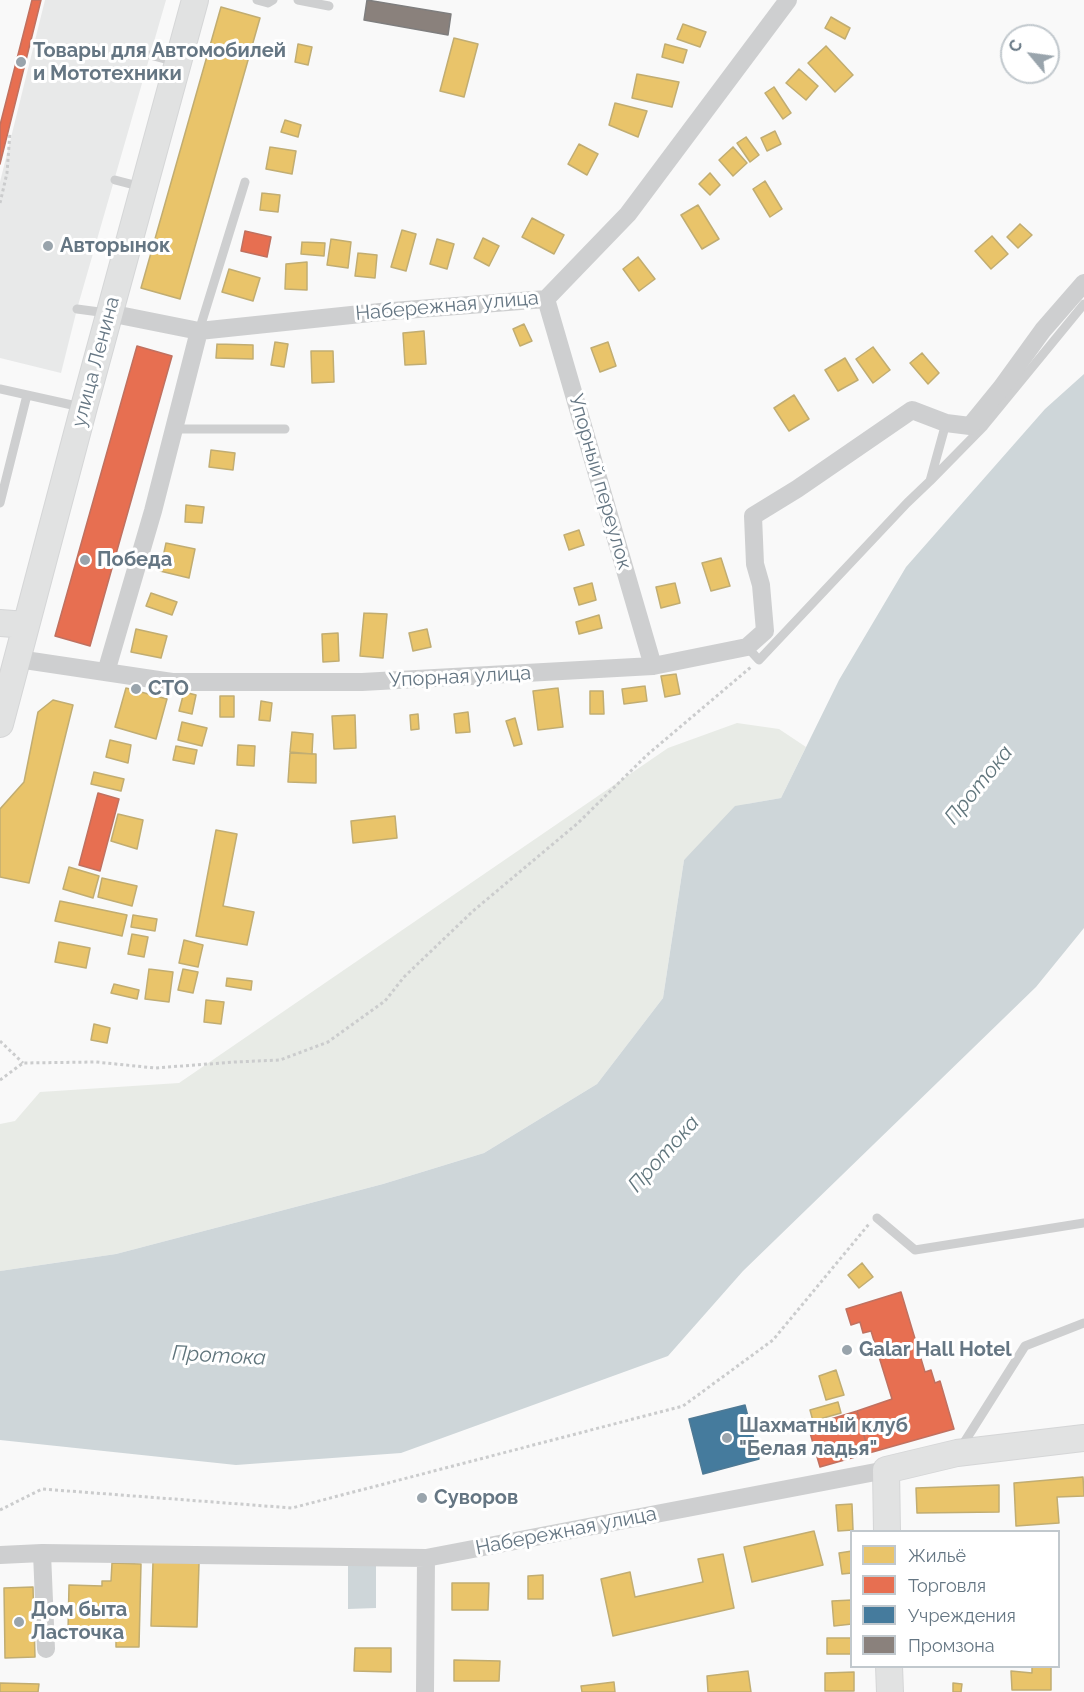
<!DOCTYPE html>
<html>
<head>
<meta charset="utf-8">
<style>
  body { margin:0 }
  #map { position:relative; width:1084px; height:1692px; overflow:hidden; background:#f9f9f9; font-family:Raleway,sans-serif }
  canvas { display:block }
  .legend { position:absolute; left:850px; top:1530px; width:210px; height:138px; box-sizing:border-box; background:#fff; border:2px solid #c1c8cd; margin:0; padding:8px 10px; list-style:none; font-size:18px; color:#657683 }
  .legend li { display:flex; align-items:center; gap:12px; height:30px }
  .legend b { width:30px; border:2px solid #c1c8cd }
  .north { position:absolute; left:1000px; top:24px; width:60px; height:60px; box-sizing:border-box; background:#fff; border:2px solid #c1c8cd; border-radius:50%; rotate:299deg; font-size:16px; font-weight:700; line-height:24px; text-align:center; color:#657683 }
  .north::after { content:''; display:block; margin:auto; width:21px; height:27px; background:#99a4ac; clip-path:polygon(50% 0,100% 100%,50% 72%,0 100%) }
</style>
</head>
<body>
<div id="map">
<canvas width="1084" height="1692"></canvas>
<ul class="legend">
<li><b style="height:16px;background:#e9c46a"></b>Жильё</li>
<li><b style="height:16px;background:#e76f51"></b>Торговля</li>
<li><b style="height:16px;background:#457b9d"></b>Учреждения</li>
<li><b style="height:16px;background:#8a817c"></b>Промзона</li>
</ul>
<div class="north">С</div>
</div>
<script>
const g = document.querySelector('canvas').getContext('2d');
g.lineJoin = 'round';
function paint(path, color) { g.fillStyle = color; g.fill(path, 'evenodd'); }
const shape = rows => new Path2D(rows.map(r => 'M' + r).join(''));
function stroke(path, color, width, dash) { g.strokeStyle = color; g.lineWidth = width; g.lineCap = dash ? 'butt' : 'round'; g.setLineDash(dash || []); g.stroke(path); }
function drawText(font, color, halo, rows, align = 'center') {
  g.font = font + ' Raleway,sans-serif'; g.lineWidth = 6; g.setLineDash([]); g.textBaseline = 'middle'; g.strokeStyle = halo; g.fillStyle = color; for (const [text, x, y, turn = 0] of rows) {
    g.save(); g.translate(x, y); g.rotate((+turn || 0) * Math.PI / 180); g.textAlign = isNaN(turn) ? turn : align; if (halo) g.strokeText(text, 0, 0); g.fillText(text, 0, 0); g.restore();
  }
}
const built = shape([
  [45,0,166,0,77,309,61,373,0,358,0,182]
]);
const green = shape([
  [737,723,779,729,806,747,781,798,747,804,684,860,663,998,597,1084,484,1153,383,1184,116,1254,0,1271,0,1124,15,1121,40,1092,179,1083,668,748]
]);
const water = shape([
  [1084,374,1084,928,1036,987,743,1271,668,1356,401,1453,236,1465,0,1440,0,1271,116,1254,383,1184,484,1153,597,1084,663,998,684,860,735,806,781,798,839,680,906,567,1045,409],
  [376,1564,376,1608,348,1609,348,1565]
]);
const homes = shape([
  [221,7,260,18,180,299,141,288,221,7],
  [831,17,850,28,845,39,825,28,831,17],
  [683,24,706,32,700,47,677,39,683,24],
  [454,38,478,44,464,97,440,91,454,38],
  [298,44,312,47,308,65,295,62,298,44],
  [665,44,687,50,683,63,662,57,665,44],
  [826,46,853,75,835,92,808,63,826,46],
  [799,69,818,86,806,100,786,83,799,69],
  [637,74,679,82,672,107,632,98,637,74],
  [774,87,791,113,783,119,765,93,774,87],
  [615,103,647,111,638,137,609,125,615,103],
  [285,120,301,125,298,137,281,132,285,120],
  [775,131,781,144,767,151,761,138,775,131],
  [746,137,759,155,750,162,737,143,746,137],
  [579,144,598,154,587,175,568,164,579,144],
  [270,147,296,151,292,174,266,169,270,147],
  [733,147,747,163,733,176,719,160,733,147],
  [710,173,720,185,710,195,699,184,710,173],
  [765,181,782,209,770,217,753,189,765,181],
  [262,193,280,195,278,212,260,210,262,193],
  [698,205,719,239,702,249,681,215,698,205],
  [532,218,564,235,554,254,522,237,532,218],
  [1020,224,1032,235,1018,248,1007,237,1020,224],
  [402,230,416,234,406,271,391,267,402,230],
  [992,236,1008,254,991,269,975,251,992,236],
  [483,238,499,246,489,266,474,258,483,238],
  [331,239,351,242,348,268,327,265,331,239],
  [437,239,454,244,447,269,430,264,437,239],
  [302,242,325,243,324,256,301,254,302,242],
  [358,253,377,255,375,278,355,276,358,253],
  [638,257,655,279,639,291,623,269,638,257],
  [307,262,307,290,285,289,286,264,307,262],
  [229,269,260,278,253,301,222,292,229,269],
  [524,324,532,341,520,346,513,329,524,324],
  [424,331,426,364,405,365,403,333,424,331],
  [275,342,288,344,284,367,271,365,275,342],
  [608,342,616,366,600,372,591,348,608,342],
  [217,344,253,345,253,359,216,358,217,344],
  [873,347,890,370,873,383,856,359,873,347],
  [311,351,333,351,334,382,312,383,311,351],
  [922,353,939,373,928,384,910,363,922,353],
  [845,358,858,380,838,391,825,370,845,358],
  [794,395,809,419,789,431,774,408,794,395],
  [211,450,235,453,233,470,209,467,211,450],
  [186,505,204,507,202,523,185,522,186,505],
  [579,530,584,545,569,550,564,535,579,530],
  [166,543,195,549,189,578,160,571,166,543],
  [721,558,730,586,711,591,702,563,721,558],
  [592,583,596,600,579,605,574,588,592,583],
  [675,583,680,603,661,608,656,587,675,583],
  [151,593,177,602,172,615,146,606,151,593],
  [364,613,387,614,383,658,360,656,364,613],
  [599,615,602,628,579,634,576,622,599,615],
  [136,629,167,636,161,658,131,652,136,629],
  [427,629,431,647,413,651,409,633,427,629],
  [338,633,339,661,323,662,322,634,338,633],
  [676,674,680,694,665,697,661,676,676,674],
  [645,686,647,701,624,704,622,689,645,686],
  [126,688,167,699,156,739,115,727,126,688],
  [558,688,563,727,538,730,533,691,558,688],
  [590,691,603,691,604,714,590,714,590,691],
  [184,692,196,695,192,714,179,711,184,692],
  [220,696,234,696,234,717,220,717,220,696],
  [53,700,73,705,29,883,0,877,0,809,24,782,38,712,53,700],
  [261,701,272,703,270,721,259,720,261,701],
  [468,712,470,732,456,733,454,714,468,712],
  [418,714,419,729,411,730,410,715,418,714],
  [355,715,356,748,334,749,332,716,355,715],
  [515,718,522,744,514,746,506,721,515,718],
  [182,722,207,728,202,746,178,740,182,722],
  [292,732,313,734,312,754,290,752,292,732],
  [110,740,131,745,128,763,106,757,110,740],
  [238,745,255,746,254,766,237,765,238,745],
  [176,746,197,750,194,764,173,760,176,746],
  [290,753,316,754,316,783,288,782,290,753],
  [94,772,124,779,121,791,91,784,94,772],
  [118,814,143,820,137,849,111,841,118,814],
  [395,816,397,838,353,843,351,821,395,816],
  [216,830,237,834,223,906,254,912,247,945,196,936,216,830],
  [69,867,99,876,93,898,63,889,69,867],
  [102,878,137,886,132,906,98,897,102,878],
  [60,901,127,915,122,936,55,921,60,901],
  [133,915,157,919,155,931,131,927,133,915],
  [132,934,148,937,144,957,128,954,132,934],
  [184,940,203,945,198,967,179,963,184,940],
  [59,942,90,948,86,968,55,962,59,942],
  [149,969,173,972,169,1002,145,999,149,969],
  [183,969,198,972,193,993,178,990,183,969],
  [227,978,252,981,251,990,226,986,227,978],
  [114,984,139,990,137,999,111,993,114,984],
  [206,1000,224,1002,221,1024,204,1022,206,1000],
  [94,1024,110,1028,107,1043,91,1040,94,1024],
  [862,1263,873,1277,859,1288,848,1275,862,1263],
  [836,1370,844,1395,826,1400,819,1376,836,1370],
  [838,1402,841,1413,813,1421,810,1410,838,1402],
  [1083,1477,1084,1496,1057,1497,1059,1523,1016,1526,1014,1483,1083,1477],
  [999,1485,999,1512,917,1513,916,1488,999,1485],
  [852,1504,853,1530,838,1531,836,1505,852,1504],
  [814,1531,823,1565,752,1582,744,1547,814,1531],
  [852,1551,852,1573,842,1574,839,1553,852,1551],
  [723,1554,734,1608,613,1636,601,1579,630,1572,635,1597,703,1582,698,1559,723,1554],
  [153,1562,199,1563,197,1627,151,1626,153,1562],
  [112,1563,141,1564,139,1647,116,1647,116,1632,68,1631,69,1585,102,1586,102,1581,111,1581,112,1563],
  [543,1575,543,1599,528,1599,528,1576,543,1575],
  [452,1583,489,1583,488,1610,452,1610,452,1583],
  [33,1587,35,1657,5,1658,4,1588,33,1587],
  [852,1600,852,1624,834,1626,832,1601,852,1600],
  [827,1638,852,1638,852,1654,827,1654,827,1638],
  [355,1648,391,1648,391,1672,354,1671,355,1648],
  [454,1660,500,1661,499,1681,454,1681,454,1660],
  [1032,1666,1051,1666,1051,1690,1012,1690,1011,1671,1032,1673,1032,1666],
  [748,1671,751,1692,708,1692,707,1676,748,1671],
  [854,1672,854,1691,825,1691,825,1673,854,1672],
  [614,1682,615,1692,582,1692,581,1686,614,1682],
  [0,1683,39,1684,38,1692,0,1692,0,1683],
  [953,1683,962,1684,961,1692,953,1692,953,1683]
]);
const shops = shape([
  [32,0,41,0,0,164,0,125,32,0],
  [245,231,271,237,267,257,241,251,245,231],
  [137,346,172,356,90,646,55,636,137,346],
  [98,793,119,799,100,871,79,865,98,793],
  [901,1292,925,1372,931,1370,935,1383,940,1381,954,1429,869,1453,857,1411,892,1399,871,1331,863,1333,860,1322,851,1325,846,1309,901,1292],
  [857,1411,869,1453,820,1467,808,1426,857,1411]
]);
const public = shape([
  [745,1405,759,1459,703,1474,689,1419,745,1405]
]);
const industry = shape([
  [367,0,451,14,448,35,364,20,367,0]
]);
const path = shape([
  [0,203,7,173,10,132],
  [0,1041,23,1063],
  [0,1080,23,1063,96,1062,155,1068,235,1062,280,1060,328,1042,385,1001,404,977,473,911,578,823,647,755,751,667],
  [0,1510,42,1489,292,1508,683,1406,773,1340,869,1224]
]);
const lane = shape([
  [257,0,268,3,273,0],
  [298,0,329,6],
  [150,55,176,62],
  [115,180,142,187],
  [77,309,107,313],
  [199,331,245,182],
  [0,389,81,407],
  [946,423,930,481,984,426,1084,304],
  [174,429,285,429],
  [0,503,27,395],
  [747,647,759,660,907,503,930,481],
  [877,1218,915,1250,1084,1223],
  [960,1449,1025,1346,1084,1323]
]);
const street = shape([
  [546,299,653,666],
  [109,313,199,331,380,312,546,299,628,214,788,0],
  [18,659,172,682,362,682,653,666,747,647,765,631,761,585,755,564,753,516,797,489,912,410,946,423,970,426,1001,388,1043,330,1084,283],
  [106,672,153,511,199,331],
  [42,1553,426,1558,886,1470],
  [0,1555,42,1553,46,1649],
  [425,1692,426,1558]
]);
const secondary = shape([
  [0,623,26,625],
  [0,724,84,407,195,0],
  [887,1532,886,1470,957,1453,1084,1438],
  [889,1666,890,1692]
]);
const markers = [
  [21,62,6,"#99a4ac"],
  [48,246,6,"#99a4ac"],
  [85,560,6,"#99a4ac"],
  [136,689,6,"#99a4ac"],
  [847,1350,6,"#99a4ac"],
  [727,1438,6,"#99a4ac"],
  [422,1498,6,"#99a4ac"],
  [19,1622,6,"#99a4ac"]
];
const poiNames = [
  ["Товары для Автомобилей",33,51],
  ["и Мототехники",33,74],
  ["Авторынок",60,246],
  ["Победа",97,560],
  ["СТО",148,689],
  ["Galar Hall Hotel",859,1350],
  ["Шахматный клуб",739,1426],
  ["\"Белая ладья\"",739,1449],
  ["Суворов",434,1498],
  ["Дом быта",31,1610],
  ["Ласточка",31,1633]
];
const streetNames = [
  ["Набережная улица",447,306,-5],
  ["улица Ленина",96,362,-75],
  ["Упорный переулок",600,482,74],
  ["Упорная улица",460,677,-3],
  ["Набережная улица",566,1531,-11]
];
const waterNames = [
  ["Протока",979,785,-51],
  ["Протока",664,1154,-48],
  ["Протока",219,1356,3]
];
paint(built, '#e8e9e9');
paint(green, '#e8ebe6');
paint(water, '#ced6d9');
paint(homes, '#e9c46a');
stroke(homes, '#c1ad72', 1.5);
paint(shops, '#e76f51');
stroke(shops, '#c07160', 1.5);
paint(public, '#457b9d');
stroke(public, '#4f7a95', 1.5);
paint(industry, '#8a817c');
stroke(industry, '#7f7e7e', 1.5);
stroke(secondary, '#d5d6d7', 28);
stroke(path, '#cbcccd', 3, [3, 3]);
stroke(lane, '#cecfd0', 9);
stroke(street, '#cecfd0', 18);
stroke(secondary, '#e1e2e2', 26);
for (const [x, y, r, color] of markers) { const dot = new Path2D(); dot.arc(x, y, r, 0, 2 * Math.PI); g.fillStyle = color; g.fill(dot); stroke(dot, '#fff', 2); }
drawText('bold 20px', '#657683', '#fff', poiNames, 'left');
drawText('20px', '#657683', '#fff', streetNames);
drawText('italic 21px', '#60757c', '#fff', waterNames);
</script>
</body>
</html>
